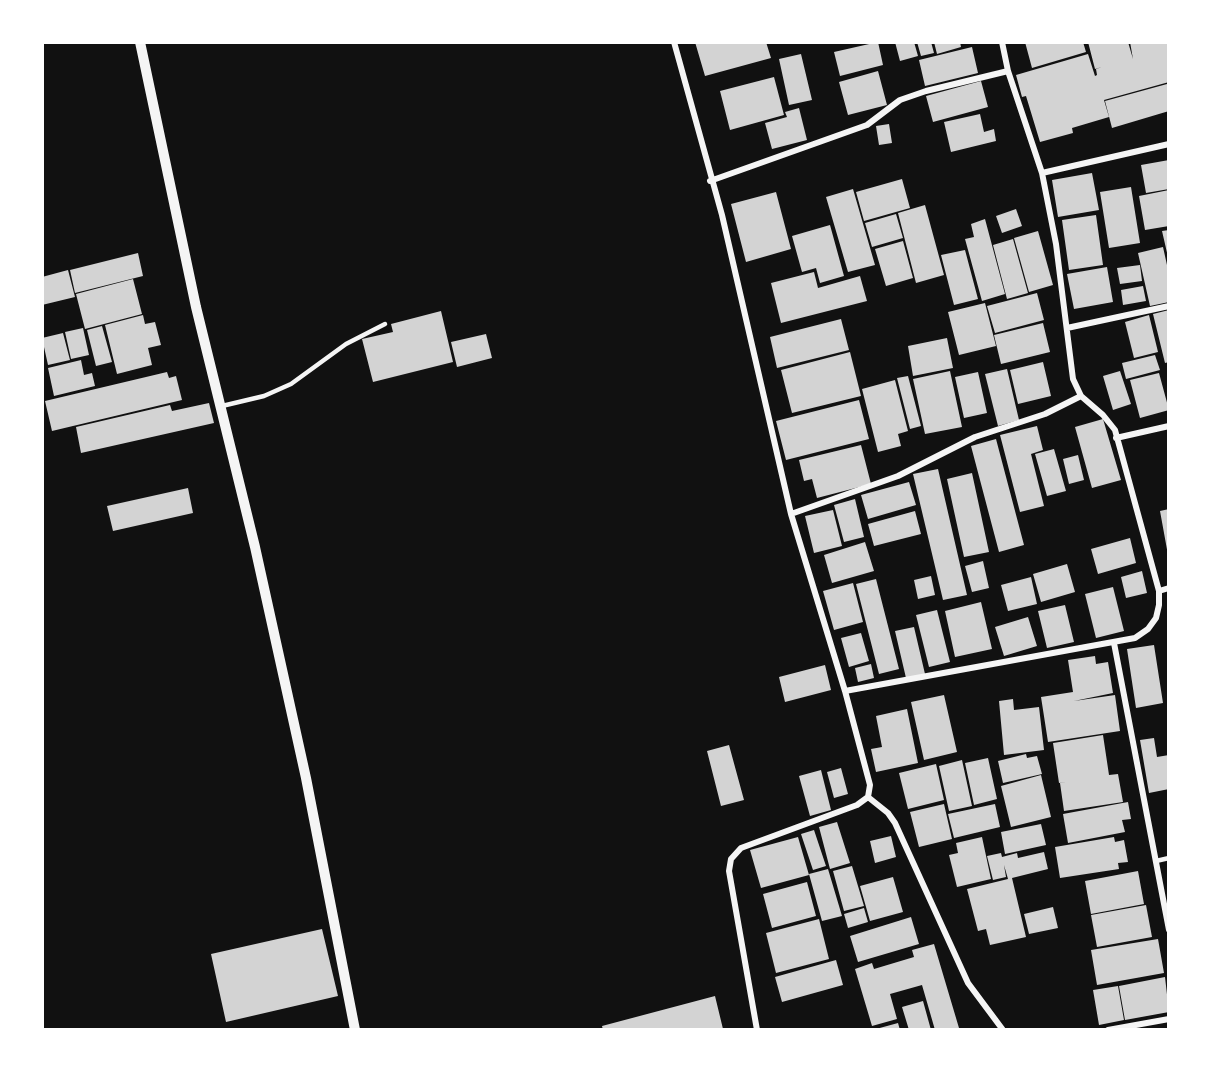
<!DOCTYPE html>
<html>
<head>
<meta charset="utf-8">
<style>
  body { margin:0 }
  #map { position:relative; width:1211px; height:1072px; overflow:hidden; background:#111; font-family:Manrope,sans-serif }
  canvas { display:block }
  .frame { position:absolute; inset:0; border:44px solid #fff; pointer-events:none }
</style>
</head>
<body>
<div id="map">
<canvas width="1211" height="1072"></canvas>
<div class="frame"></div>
</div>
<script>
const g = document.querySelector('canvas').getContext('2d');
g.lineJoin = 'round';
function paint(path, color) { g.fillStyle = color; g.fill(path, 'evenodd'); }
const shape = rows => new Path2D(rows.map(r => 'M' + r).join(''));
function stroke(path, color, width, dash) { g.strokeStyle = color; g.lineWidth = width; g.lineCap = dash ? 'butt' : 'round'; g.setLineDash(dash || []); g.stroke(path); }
const building = shape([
  [695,42,766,42,771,58,705,76],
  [878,42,883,65,840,76,834,52],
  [895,42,914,42,918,56,900,61],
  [917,42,931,42,934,53,921,56],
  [934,42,960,42,961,47,937,54],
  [1025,42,1083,42,1086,52,1032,68],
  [1088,42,1128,42,1133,59,1130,42,1169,42,1169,82,1104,100,1109,117,1072,128,1073,133,1040,142,1026,96,1022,97,1016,75,1088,54,1095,76,1097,75,1096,69,1102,67,1095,69],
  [972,47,978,73,925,86,919,60],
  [801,54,812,100,789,105,779,59],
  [878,71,887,105,848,115,839,82],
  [774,77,784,115,730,130,720,91],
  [981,81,988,107,933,122,926,96],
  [1167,84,1169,111,1112,128,1105,101],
  [799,108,807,140,772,149,765,123,787,117,785,112],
  [980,114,984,132,994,129,996,141,951,152,944,122],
  [889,124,892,143,879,145,876,126],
  [1169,160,1169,189,1146,193,1141,165],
  [1092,173,1099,210,1058,217,1052,180],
  [902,179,910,208,864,221,856,192],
  [1131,187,1140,243,1109,248,1100,192],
  [853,189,875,265,848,272,826,197],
  [1169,190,1169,226,1145,230,1139,196],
  [776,192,791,249,746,262,731,204],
  [925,205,944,275,916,283,898,213],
  [1016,209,1022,226,1002,233,996,216],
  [896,214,903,238,872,247,865,223],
  [1096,215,1103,265,1069,270,1062,220],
  [985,219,1005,294,982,301,965,239,974,237,971,224],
  [830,225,844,276,820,283,816,268,802,272,792,236],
  [1169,230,1169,257,1168,257,1162,231],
  [1038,231,1053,285,1029,292,1014,238],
  [1013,239,1028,293,1007,299,993,245],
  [903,241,913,278,886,286,875,249],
  [1163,247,1169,274,1169,302,1150,306,1138,253],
  [965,250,978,299,954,305,941,255],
  [138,253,143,276,75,293,70,270],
  [1140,265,1142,281,1120,284,1117,268],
  [1107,267,1113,302,1074,309,1067,274],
  [68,270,75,297,42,305,42,277],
  [814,272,818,288,860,276,867,301,781,323,771,283],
  [133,279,142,314,85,329,76,294],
  [1143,286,1146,301,1123,305,1121,290],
  [1037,293,1044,320,995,333,987,306],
  [985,303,996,346,959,355,948,312],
  [1169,310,1169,362,1165,363,1153,314],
  [441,311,453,362,373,382,362,339,393,332,391,324],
  [143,315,145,324,155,322,161,345,148,348,152,365,117,374,105,325],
  [1149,315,1158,352,1134,358,1125,322],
  [841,319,849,350,777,368,770,337],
  [1043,323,1050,352,1001,364,994,335],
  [102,326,112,362,96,366,87,330],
  [83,328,89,355,71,359,65,332],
  [63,333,70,360,48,365,42,338],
  [486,334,492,358,457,367,451,342],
  [947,338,953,368,913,376,908,346],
  [850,352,861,396,792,413,781,370],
  [1155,355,1160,370,1126,379,1122,363],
  [81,360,84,375,92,373,95,386,54,396,48,368],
  [1043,362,1051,396,1018,404,1010,370],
  [1007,369,1019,420,998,426,985,374],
  [950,371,962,427,925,434,913,379],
  [1120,371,1131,404,1113,410,1103,376],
  [167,372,169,378,176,376,182,400,52,431,45,401],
  [978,372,987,413,964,418,955,377],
  [1159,373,1169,410,1140,418,1130,380],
  [908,376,921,426,910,429,897,378],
  [895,380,908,431,898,434,901,446,878,452,862,389],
  [859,400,869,439,786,460,776,421],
  [209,403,214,423,81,453,76,427,170,405,172,411],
  [1103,419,1121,480,1092,488,1075,427],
  [1037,426,1043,450,1031,454,1044,506,1020,512,1000,435],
  [996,439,1024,545,999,552,971,446],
  [861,445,871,484,817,498,812,479,804,481,799,460],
  [1054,449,1066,491,1047,496,1035,454],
  [1078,455,1084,480,1069,484,1063,459],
  [938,469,967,595,943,600,913,474],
  [972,473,989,552,964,557,947,479],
  [909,482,916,505,868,519,861,495],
  [188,488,193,513,113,531,107,506],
  [855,499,864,537,844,542,834,505],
  [1169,509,1169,555,1168,555,1160,511],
  [833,510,842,546,814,553,805,516],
  [915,511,921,534,874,546,868,524],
  [1130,538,1136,563,1098,574,1091,549],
  [865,542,874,571,832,583,824,555],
  [983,561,989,588,972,592,965,566],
  [1067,564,1075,592,1041,602,1033,574],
  [1142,571,1147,593,1126,598,1121,577],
  [931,576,935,595,918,599,914,580],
  [1031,577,1037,604,1008,611,1001,585],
  [876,579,899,669,879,674,856,584],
  [853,583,863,622,834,630,823,591],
  [1113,587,1124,631,1096,638,1085,594],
  [981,602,992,649,955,657,945,611],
  [1065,605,1074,642,1047,648,1038,611],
  [937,610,950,662,929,667,916,615],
  [1028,617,1037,646,1004,656,995,627],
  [914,627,925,674,906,678,895,631],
  [861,633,869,661,849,667,841,638],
  [1154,645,1163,703,1136,708,1127,649],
  [1095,656,1096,664,1108,662,1113,693,1074,701,1115,695,1120,731,1048,742,1041,697,1073,692,1068,660],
  [871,664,874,678,858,682,855,668],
  [825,665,831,690,785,702,779,677],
  [944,695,957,752,924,760,911,702],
  [1013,699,1014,710,1039,707,1044,750,1004,755,999,701],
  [907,709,918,763,876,772,871,749,882,747,876,716],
  [1103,735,1109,775,1118,774,1123,802,1064,811,1060,783,1067,782,1059,783,1053,743],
  [1154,738,1157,757,1169,755,1169,789,1149,793,1140,740],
  [729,745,744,800,721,806,707,751],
  [1026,754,1027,758,1037,756,1042,774,1003,783,998,761],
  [988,758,997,799,974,805,965,763],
  [962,760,972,806,949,811,939,766],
  [936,764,944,800,908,809,899,773],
  [841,768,848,794,834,798,827,772],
  [821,770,831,810,810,816,799,776],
  [1041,775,1051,817,1011,827,1001,786],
  [1128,802,1131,819,1122,820,1125,832,1068,843,1063,814],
  [944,804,952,839,919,847,910,812],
  [995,804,1000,827,954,838,948,814],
  [837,822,850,863,830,869,819,827],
  [1041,824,1046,845,1005,854,1001,832],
  [814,830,826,866,813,870,801,834],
  [891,836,896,857,875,863,870,841],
  [798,837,809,875,761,888,750,850],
  [982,837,991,879,957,887,949,855,958,853,956,843],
  [1114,837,1115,842,1124,840,1128,862,1118,863,1119,869,1060,878,1055,847],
  [1044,852,1048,869,1012,878,1026,937,990,945,986,929,978,931,967,889,1008,879,1004,865,1006,877,993,880,987,856,1001,853,1002,857,1017,853,1018,858],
  [852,866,864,906,844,911,833,871],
  [828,869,842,916,822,921,809,874],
  [1138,871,1144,904,1091,914,1085,881],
  [893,877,903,912,870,921,860,886],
  [807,882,816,916,772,928,763,894],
  [1146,905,1152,937,1097,947,1091,915],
  [1053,907,1058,928,1029,934,1024,914],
  [864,908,868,922,848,928,844,914],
  [911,917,919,944,858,962,850,936],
  [819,919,829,959,776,973,766,933],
  [322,929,338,996,226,1022,211,954],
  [1158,939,1164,973,1097,985,1091,950],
  [934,944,959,1028,935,1030,922,985,890,994,897,1019,872,1026,855,969,872,963,874,969,914,957,912,950],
  [836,960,843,985,782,1002,775,977],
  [1165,977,1169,1012,1125,1020,1119,986],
  [1118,986,1124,1020,1099,1025,1093,990],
  [715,996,723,1029,603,1030,602,1026],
  [923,1001,931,1030,909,1030,902,1007],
  [898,1023,900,1030,876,1030,876,1029]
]);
const service = shape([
  [222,406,264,396,291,384,346,344,385,324],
  [1156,861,1169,858]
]);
const minor = shape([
  [674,42,722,215,791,514,845,691,870,785,868,797,857,805,741,848,731,859,729,871,757,1030],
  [1042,173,1169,144],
  [710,181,867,125,900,100,926,91,1008,71],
  [1067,328,1169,306],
  [1116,438,1169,426],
  [791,514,898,476,975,437,1045,414,1081,396],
  [1159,591,1169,588],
  [1114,643,1169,930],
  [845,691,1135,638,1148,629,1156,618,1159,605,1159,591,1115,430,1103,415,1081,396,1073,379,1056,244,1042,173,1008,71,1002,42],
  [868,797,888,813,895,823,968,983,1003,1030],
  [1108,1030,1169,1019]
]);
const tertiary = shape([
  [140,42,196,307,255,547,306,778,355,1030]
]);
paint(building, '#d3d3d3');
stroke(service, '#f5f5f5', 4.5);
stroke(minor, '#f5f5f5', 6);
stroke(tertiary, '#f5f5f5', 10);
</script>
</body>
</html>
